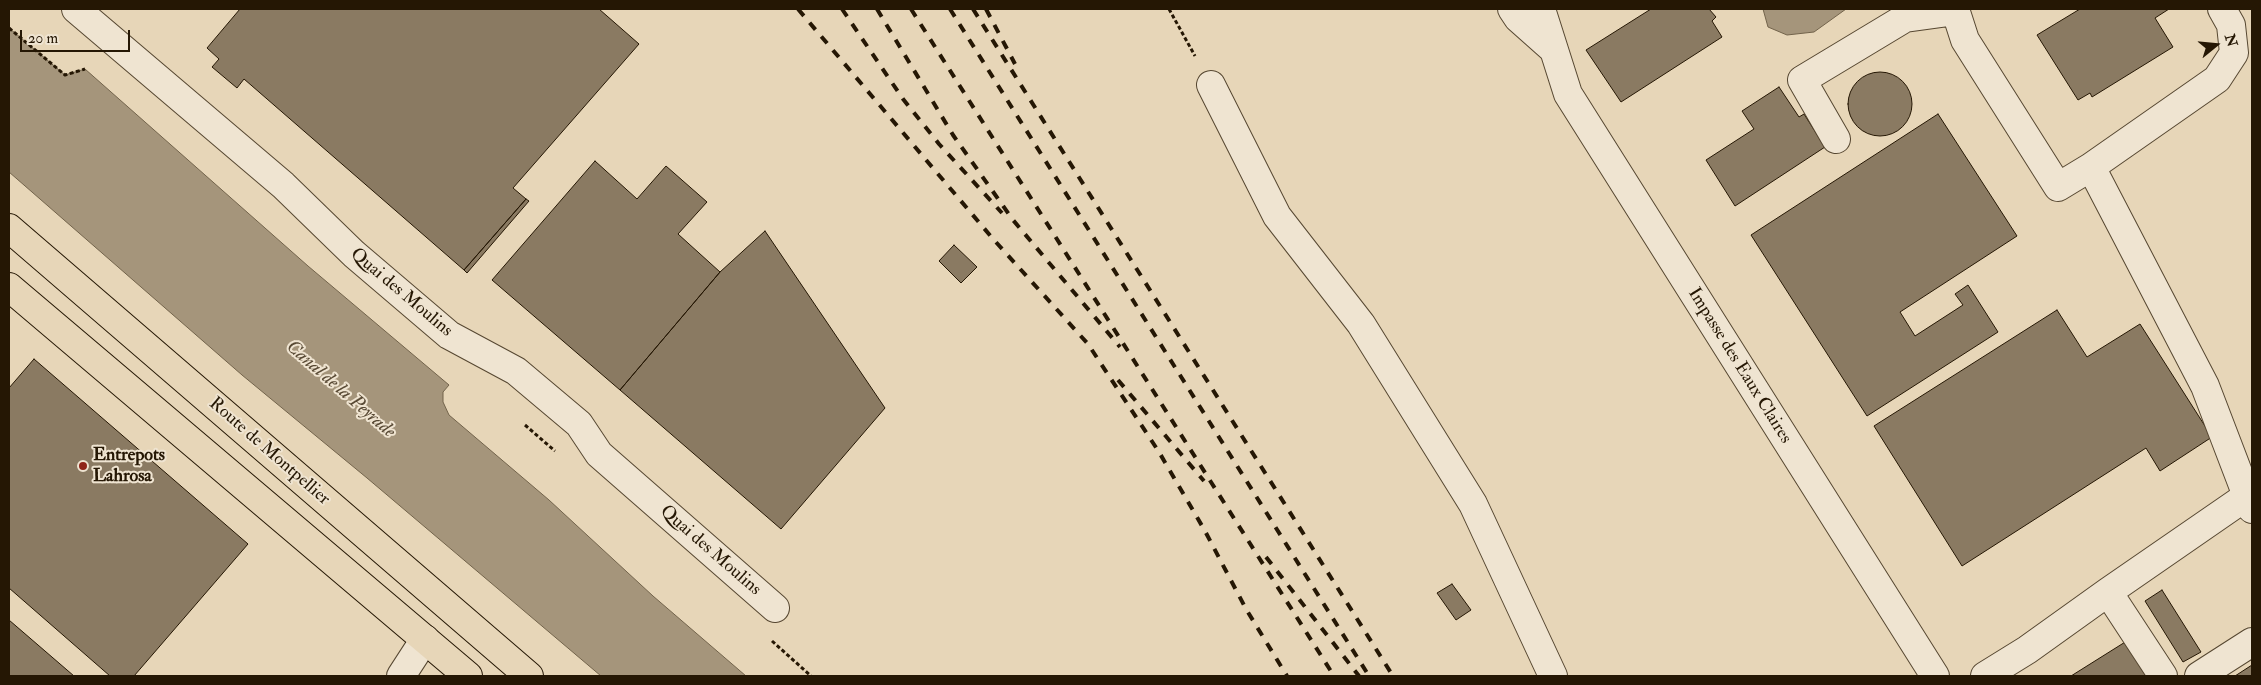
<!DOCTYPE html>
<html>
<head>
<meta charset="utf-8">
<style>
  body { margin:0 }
  #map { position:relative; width:2261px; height:685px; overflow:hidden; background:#e7d6b8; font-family:"IM FELL Double Pica",serif }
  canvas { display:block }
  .frame { position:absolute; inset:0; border:10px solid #251704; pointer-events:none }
  .north { position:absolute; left:2191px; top:20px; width:50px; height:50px; -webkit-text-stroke:4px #efe4d1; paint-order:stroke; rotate:73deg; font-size:14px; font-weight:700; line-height:20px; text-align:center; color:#251704 }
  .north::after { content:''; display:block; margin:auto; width:18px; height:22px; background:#251704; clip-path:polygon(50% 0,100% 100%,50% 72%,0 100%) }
  .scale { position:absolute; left:20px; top:30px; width:110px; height:22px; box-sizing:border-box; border:2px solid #251704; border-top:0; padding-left:6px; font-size:15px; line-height:18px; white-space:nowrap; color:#251704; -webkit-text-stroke:4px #efe4d1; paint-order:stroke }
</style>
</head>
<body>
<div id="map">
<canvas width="2261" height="685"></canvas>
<div class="frame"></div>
<div class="north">N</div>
<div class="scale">20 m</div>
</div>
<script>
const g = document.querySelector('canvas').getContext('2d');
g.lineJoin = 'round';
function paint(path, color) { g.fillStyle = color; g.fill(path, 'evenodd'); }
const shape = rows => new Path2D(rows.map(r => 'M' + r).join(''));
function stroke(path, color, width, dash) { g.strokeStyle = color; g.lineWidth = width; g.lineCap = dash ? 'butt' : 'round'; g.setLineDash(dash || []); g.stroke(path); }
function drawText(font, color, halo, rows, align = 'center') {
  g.font = font + ' "IM FELL Double Pica",serif'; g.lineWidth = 4; g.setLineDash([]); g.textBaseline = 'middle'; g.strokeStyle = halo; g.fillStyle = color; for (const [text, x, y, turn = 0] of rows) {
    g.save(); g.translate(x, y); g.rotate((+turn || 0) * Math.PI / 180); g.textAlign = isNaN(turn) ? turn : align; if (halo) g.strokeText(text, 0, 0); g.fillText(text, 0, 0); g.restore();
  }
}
const water = shape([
  [1763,9,1846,9,1814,32,1787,35,1768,27,1763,9],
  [9,28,65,75,85,69,308,266,449,385,443,392,443,402,449,415,549,500,653,596,746,676,601,676,367,478,242,375,9,172,9,28]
]);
const building = shape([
  [240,9,599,9,639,44,513,188,526,199,464,270,244,79,237,88,212,67,219,59,207,48,240,9],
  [1651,9,1709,9,1716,17,1712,21,1722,37,1621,102,1586,50,1651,9],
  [2080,9,2169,9,2155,18,2173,47,2092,97,2090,93,2078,100,2037,35,2080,9],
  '1848 104a32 32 0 1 1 64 0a32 32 0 1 1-64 0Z',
  [1779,87,1799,117,1804,114,1825,147,1735,206,1706,160,1754,129,1742,111,1779,87],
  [1938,114,2017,236,1900,312,1915,336,1963,305,1955,294,1968,285,1998,332,1867,416,1751,235,1938,114],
  [595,161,637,199,666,166,707,202,678,234,720,272,620,390,492,280,595,161],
  [526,199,529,201,467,273,464,270,526,199],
  [765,231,885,408,781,529,620,390,720,272,765,231],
  [954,245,977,267,961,283,939,261,954,245],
  [2057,310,2087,357,2140,324,2212,437,2160,471,2146,448,1962,566,1874,426,2057,310],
  [34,359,248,544,134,676,110,676,9,588,9,388,34,359],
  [1452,584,1471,610,1456,620,1437,593,1452,584],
  [2162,590,2201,652,2183,662,2145,601,2162,590],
  [9,620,74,676,9,676,9,620],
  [2130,639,2153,676,2071,676,2130,639],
  [2252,665,2252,676,2235,676,2252,665]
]);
const path = shape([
  [1169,9,1195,56],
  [9,28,65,75,85,69],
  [525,425,555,451],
  [772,641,811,676]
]);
const minor = shape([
  [76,9,283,185,354,254,449,335,516,371,579,424,599,454,775,608],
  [1512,9,1518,18,1554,50],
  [1541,9,1568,94,1935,676],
  [1955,9,1965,40,2058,187,2091,167,2217,79,2234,53,2231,25,2222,9],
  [1211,85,1277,216,1361,324,1473,504,1553,676],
  [1836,139,1802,80,1905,18,1956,11],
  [2091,167,2205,386,2252,509],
  [2108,592,2163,676],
  [401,676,425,639],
  [1985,676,2027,650,2108,592,2247,496],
  [2199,676,2252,642]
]);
const major = shape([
  [9,228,529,676],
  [9,287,468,676]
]);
const rail = shape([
  [798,9,994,240,1088,344,1159,452,1205,531,1246,609,1287,676],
  [842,9,903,99,939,144,1002,213],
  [877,9,953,135,1013,220,1120,347],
  [911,9,1334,676],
  [950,9,1369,676],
  [973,9,1393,676],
  [986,9,1015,64],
  [1118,380,1204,481],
  [1266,557,1359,676]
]);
const markers = [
  [83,466,5,"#8f2418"]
];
const streetNames = [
  ["Quai des Moulins",401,293,40],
  ["Impasse des Eaux Claires",1739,366,58],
  ["Route de Montpellier",269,452,41],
  ["Quai des Moulins",710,551,41]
];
const poiNames = [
  ["Entrepots",93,456],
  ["Lahrosa",93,477]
];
const waterNames = [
  ["Canal de la Peyrade",340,390,41]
];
paint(water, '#a5957b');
stroke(water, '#72634b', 1);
paint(building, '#8a7a62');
stroke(building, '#251704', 1);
stroke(minor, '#564731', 30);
stroke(major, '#251704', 30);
stroke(path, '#251704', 3, [4, 2.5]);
stroke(minor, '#efe4d1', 28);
stroke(major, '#e7d6b8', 28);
stroke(rail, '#251704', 4, [9, 9]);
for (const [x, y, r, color] of markers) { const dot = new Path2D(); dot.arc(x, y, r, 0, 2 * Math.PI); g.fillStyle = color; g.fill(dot); stroke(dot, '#efe4d1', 2); }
drawText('18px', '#251704', '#efe4d1', streetNames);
drawText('bold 18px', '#251704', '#efe4d1', poiNames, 'left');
drawText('italic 19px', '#584934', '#efe4d1', waterNames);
</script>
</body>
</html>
